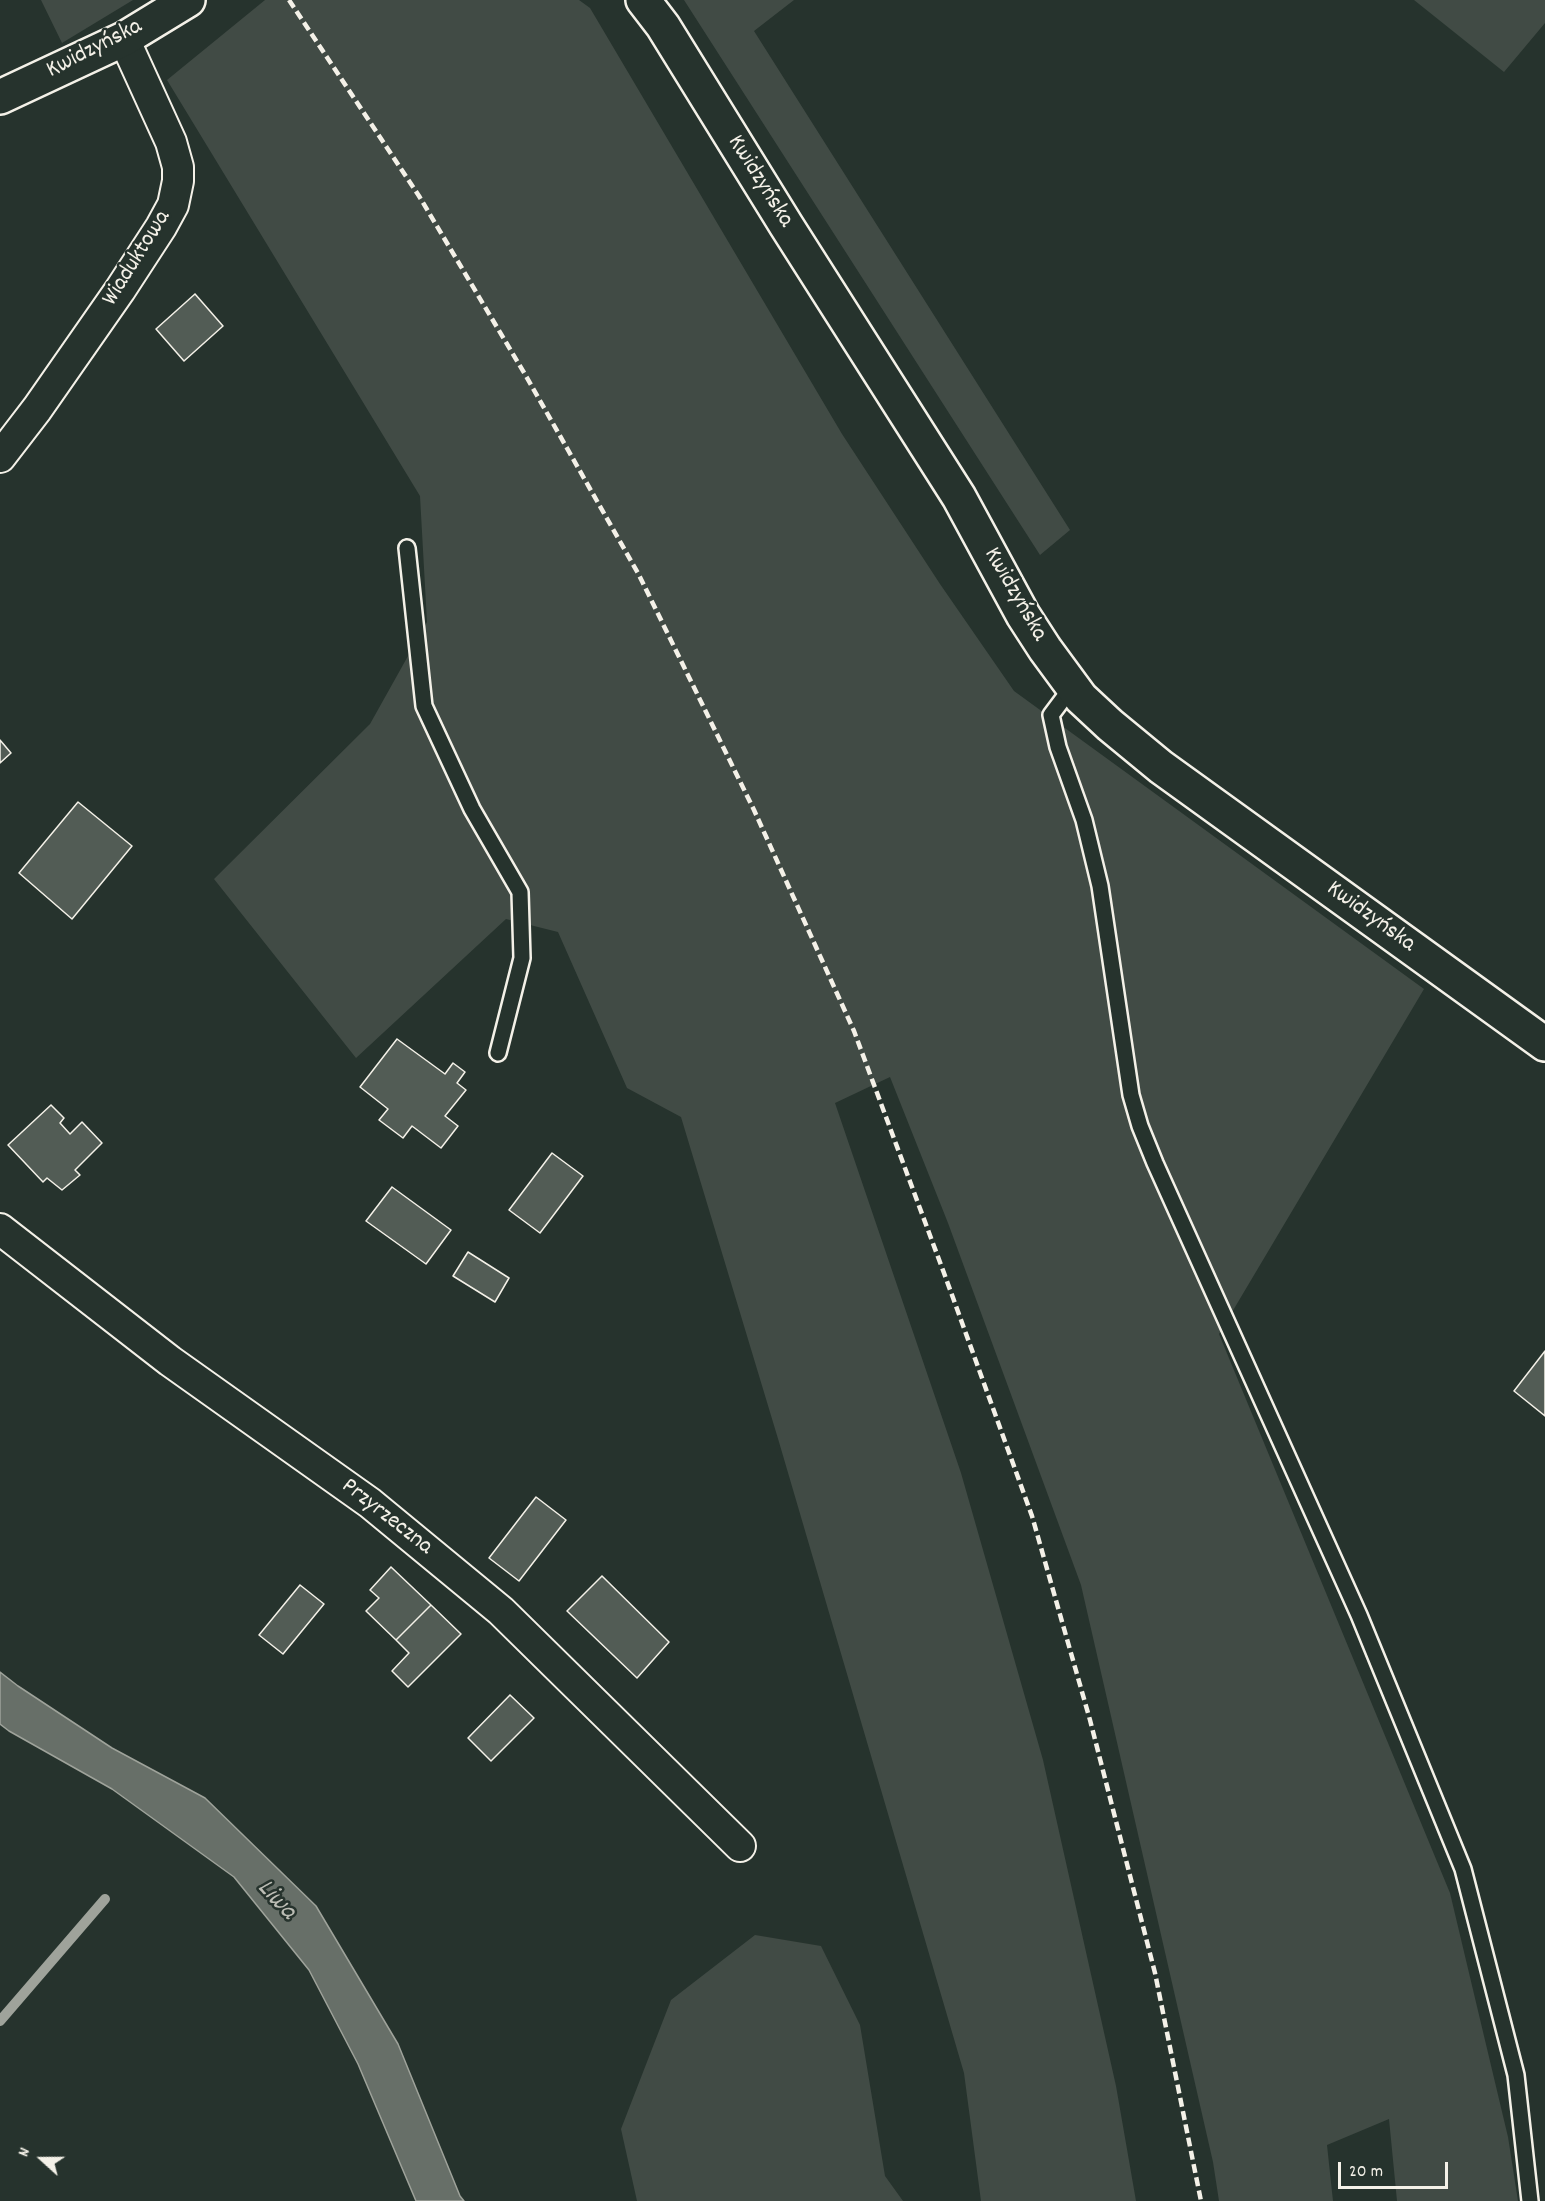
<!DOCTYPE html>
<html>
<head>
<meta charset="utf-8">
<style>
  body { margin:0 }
  #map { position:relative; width:1545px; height:2201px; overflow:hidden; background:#26332d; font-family:Dekko,sans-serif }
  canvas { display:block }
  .north { position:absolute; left:12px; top:2129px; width:60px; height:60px; -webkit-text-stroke:4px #26332d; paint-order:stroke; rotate:291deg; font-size:16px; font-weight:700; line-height:24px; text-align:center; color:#f4f1e8 }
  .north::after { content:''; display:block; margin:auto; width:21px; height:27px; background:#f4f1e8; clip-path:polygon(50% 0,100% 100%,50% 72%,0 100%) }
  .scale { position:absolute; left:1338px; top:2162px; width:110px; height:27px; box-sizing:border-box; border:3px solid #f4f1e8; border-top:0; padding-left:8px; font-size:18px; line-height:21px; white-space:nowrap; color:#f4f1e8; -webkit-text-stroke:4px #26332d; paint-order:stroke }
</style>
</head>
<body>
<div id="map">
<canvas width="1545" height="2201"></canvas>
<div class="north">N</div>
<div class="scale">20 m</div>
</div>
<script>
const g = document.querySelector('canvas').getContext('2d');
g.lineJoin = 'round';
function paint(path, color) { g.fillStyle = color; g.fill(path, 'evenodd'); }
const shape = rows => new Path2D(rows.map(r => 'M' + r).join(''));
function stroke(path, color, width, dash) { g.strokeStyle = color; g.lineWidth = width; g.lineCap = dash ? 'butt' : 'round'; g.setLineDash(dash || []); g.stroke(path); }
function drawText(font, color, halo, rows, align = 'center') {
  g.font = font + ' Dekko,sans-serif'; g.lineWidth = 5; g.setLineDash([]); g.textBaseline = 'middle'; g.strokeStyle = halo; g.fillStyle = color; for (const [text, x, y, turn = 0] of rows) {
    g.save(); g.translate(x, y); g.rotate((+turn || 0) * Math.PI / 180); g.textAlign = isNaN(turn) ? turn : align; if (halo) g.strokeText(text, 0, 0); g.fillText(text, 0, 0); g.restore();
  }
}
const green = shape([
  [41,0,133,0,62,43],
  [265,0,579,0,590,8,842,434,940,584,1014,691,1424,989,1219,1334,1450,1893,1508,2137,1518,2201,1397,2201,1389,2119,1327,2145,1333,2201,1219,2201,1213,2162,1081,1585,948,1223,890,1077,835,1103,961,1473,1043,1760,1116,2086,1136,2201,981,2201,964,2073,779,1442,681,1117,627,1088,558,932,506,919,356,1058,214,879,370,724,427,622,420,496,167,80],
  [684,0,794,0,754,31,1070,530,1040,555],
  [1414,0,1545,0,1545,23,1504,72],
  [755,1935,821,1946,860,2025,885,2176,903,2201,637,2201,621,2129,671,2000]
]);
const water = shape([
  [0,1672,18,1686,112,1748,205,1798,316,1906,398,2044,460,2196,464,2201,416,2201,358,2064,309,1970,234,1877,112,1789,9,1731,0,1724,0,1672]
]);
const stream = shape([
  [0,2021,105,1899]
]);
const building = shape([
  [195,294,223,326,184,361,156,329,195,294],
  [0,740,11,753,0,763,0,740],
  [78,802,132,846,72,919,19,873,78,802],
  [397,1039,445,1074,453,1063,465,1072,457,1083,466,1090,445,1116,458,1126,441,1148,412,1126,403,1138,379,1120,388,1109,360,1087,397,1039],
  [51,1105,64,1118,60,1123,70,1134,82,1122,102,1143,75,1170,80,1175,62,1190,47,1178,43,1182,8,1145,51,1105],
  [552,1153,583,1176,540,1233,509,1210,552,1153],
  [392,1187,451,1230,426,1264,366,1221,392,1187],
  [468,1252,509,1278,495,1302,453,1276,468,1252],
  [1545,1351,1545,1416,1514,1391,1545,1351],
  [536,1497,566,1520,519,1581,489,1558,536,1497],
  [391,1567,431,1605,396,1640,366,1611,379,1598,370,1590,391,1567],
  [602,1576,669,1642,637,1678,567,1611,602,1576],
  [300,1585,324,1604,283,1654,259,1635,300,1585],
  [431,1605,461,1634,408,1687,392,1671,409,1653,396,1640,431,1605],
  [510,1695,534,1718,491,1761,468,1738,510,1695]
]);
const lane = shape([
  [407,548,424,706,472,809,520,892,522,958,498,1053],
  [1072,687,1051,715,1058,747,1084,820,1100,886,1131,1095,1140,1126,1155,1163,1359,1615,1463,1869,1516,2075,1530,2201]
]);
const street = shape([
  [0,457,37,409,120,290,161,227,173,205,178,181,178,167,171,142,124,39],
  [0,1229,170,1361,370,1503,501,1611,740,1846]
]);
const secondary = shape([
  [643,0,663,26,786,225,959,497,1023,615,1045,649,1081,698,1110,725,1161,767,1545,1044],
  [0,97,124,39,188,0]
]);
const rail = shape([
  [289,0,419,196,526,376,639,575,754,810,854,1031,944,1273,1032,1516,1090,1720,1155,1973,1201,2201]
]);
const streetNames = [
  ["Kwidzyńska",95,50,-27],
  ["Kwidzyńska",759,182,58],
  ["Wiaduktowa",138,259,-58],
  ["Kwidzyńska",1014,595,60],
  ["Kwidzyńska",1370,918,36],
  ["Przyrzeczna",386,1518,38]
];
const waterNames = [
  ["Liwa",275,1901,47]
];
paint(green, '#414b45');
paint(water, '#676f68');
stroke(water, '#9fa39b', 1.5);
stroke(stream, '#9fa39b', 10);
paint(building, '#525c55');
stroke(building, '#f4f1e8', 1.5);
stroke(lane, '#f4f1e8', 20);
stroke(street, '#f4f1e8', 34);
stroke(secondary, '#f4f1e8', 38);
stroke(lane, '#26332d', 15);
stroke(street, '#26332d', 30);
stroke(secondary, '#26332d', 33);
stroke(rail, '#f4f1e8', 4.5, [9, 4.5]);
drawText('24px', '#f4f1e8', '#26332d', streetNames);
drawText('italic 26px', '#bcbdb5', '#26332d', waterNames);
</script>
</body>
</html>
